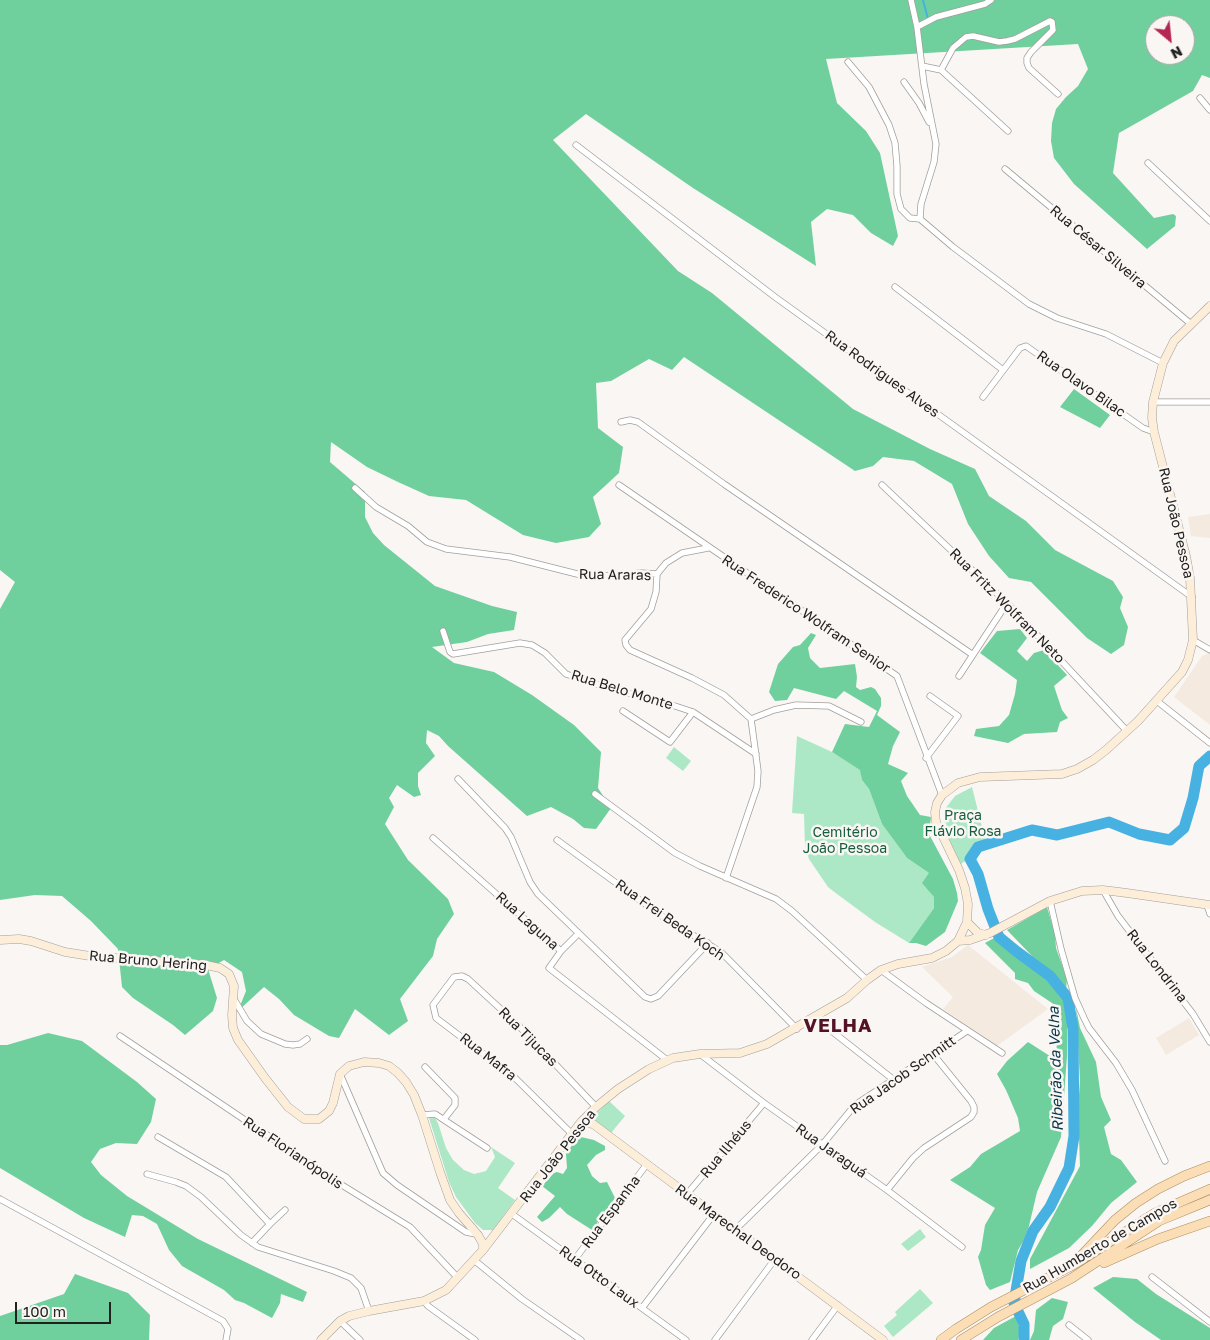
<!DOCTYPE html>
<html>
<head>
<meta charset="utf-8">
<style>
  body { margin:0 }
  #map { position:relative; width:1210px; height:1340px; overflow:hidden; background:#faf6f3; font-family:"Golos Text",sans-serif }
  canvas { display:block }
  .north { position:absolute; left:1145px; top:15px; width:50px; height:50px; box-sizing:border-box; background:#faf6f3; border:1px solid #a4a19e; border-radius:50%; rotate:152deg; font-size:14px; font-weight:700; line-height:20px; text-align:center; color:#22211f }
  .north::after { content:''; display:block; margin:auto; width:18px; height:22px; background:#b52655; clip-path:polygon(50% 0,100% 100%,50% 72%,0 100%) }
  .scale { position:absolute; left:15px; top:1302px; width:96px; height:22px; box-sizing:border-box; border:2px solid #22211f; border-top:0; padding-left:6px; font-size:15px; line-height:18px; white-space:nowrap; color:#22211f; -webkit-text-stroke:4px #faf6f3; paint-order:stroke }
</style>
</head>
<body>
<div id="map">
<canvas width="1210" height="1340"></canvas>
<div class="north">N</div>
<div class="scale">100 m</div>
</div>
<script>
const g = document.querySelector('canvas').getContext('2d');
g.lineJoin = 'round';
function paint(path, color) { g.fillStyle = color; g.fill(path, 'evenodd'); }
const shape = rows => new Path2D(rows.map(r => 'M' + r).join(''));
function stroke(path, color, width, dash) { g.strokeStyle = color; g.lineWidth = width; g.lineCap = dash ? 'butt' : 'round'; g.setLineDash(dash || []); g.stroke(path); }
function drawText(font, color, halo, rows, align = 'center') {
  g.font = font + ' "Golos Text",sans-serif'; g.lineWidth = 5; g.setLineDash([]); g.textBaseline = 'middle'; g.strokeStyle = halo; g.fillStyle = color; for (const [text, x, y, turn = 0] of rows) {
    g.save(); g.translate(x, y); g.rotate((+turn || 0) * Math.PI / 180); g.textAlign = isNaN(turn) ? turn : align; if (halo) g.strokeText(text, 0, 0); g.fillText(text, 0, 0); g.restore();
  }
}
const built = shape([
  [1210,514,1210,538,1191,536,1188,517],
  [1209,653,1210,654,1210,725,1174,697,1202,656],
  [968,945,1048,1009,997,1046,943,1009,953,997,922,967,952,957],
  [1189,1018,1199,1035,1166,1055,1156,1038]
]);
const green = shape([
  [797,736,832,752,861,770,862,780,869,789,882,824,907,858,929,873,934,897,934,908,909,943,875,922,837,894,828,887,809,859,805,847,804,814,792,813],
  [674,747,691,761,683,771,666,758],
  [972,787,985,839,973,847,968,859,961,864,947,835,943,817,945,809,955,796],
  [609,1101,625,1116,611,1133,596,1123,593,1117],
  [429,1118,435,1118,438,1123,446,1148,453,1160,464,1170,474,1174,486,1171,495,1157,491,1147,515,1163,498,1188,515,1200,493,1230,483,1230,475,1223,456,1197,449,1182],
  [920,1229,926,1237,908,1251,901,1244],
  [920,1289,933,1303,893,1337,884,1326,897,1315,895,1312]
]);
const forest = shape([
  [0,0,1210,0,1210,78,1202,75,1193,91,1119,133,1113,173,1154,218,1173,214,1176,216,1175,226,1147,249,1074,184,1054,158,1051,141,1052,123,1056,109,1066,97,1078,86,1088,69,1078,44,826,59,837,103,866,131,880,153,898,236,893,246,871,233,853,215,827,209,811,222,816,266,693,188,586,114,553,140,678,271,712,293,853,409,930,449,975,469,989,496,1026,521,1055,550,1113,581,1123,597,1120,608,1128,627,1124,645,1111,654,1087,638,1031,582,1009,578,989,556,968,524,952,484,914,461,883,457,873,466,855,471,684,357,672,370,649,359,611,381,596,383,598,428,623,447,619,473,593,497,601,524,589,537,556,543,523,535,466,500,429,496,398,482,367,467,331,442,330,462,365,492,365,517,373,533,384,545,435,586,492,606,517,612,514,630,488,634,467,642,432,647,454,663,494,672,532,695,574,725,601,752,598,788,611,808,596,829,584,828,573,819,551,807,527,816,448,746,439,736,427,730,426,743,435,756,418,773,418,786,421,795,414,797,397,785,389,798,394,807,385,824,408,860,448,899,454,914,437,939,433,956,400,999,408,1021,389,1035,355,1009,339,1038,329,1036,294,1015,279,999,264,987,238,1011,246,991,242,972,224,960,208,969,217,998,213,1011,185,1035,173,1025,133,998,122,987,118,949,91,921,62,896,35,895,0,900,0,609,15,582,0,570],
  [1155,25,1185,25,1185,55,1155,55],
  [1074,389,1110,415,1100,428,1060,407],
  [1020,629,1027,638,1017,651,1027,661,1034,653,1044,650,1067,675,1054,686,1062,710,1068,718,1060,722,1057,732,1024,734,1008,743,974,736,976,729,999,726,1009,715,1015,694,1017,680,980,653,997,631],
  [811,633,816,635,808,648,810,658,820,668,855,664,857,677,856,687,860,690,871,687,875,689,881,698,881,706,877,715,900,732,893,746,888,764,908,773,901,781,907,796,920,815,931,817,929,834,953,879,957,893,958,901,945,932,926,946,916,943,909,943,934,908,934,897,922,883,929,873,907,858,882,824,869,789,862,780,860,770,832,752,845,724,869,727,877,711,844,691,836,699,794,688,787,700,775,701,769,692,778,664,793,647,800,645],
  [1047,907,1055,934,1056,948,1067,979,1066,990,1046,967,1033,957,1007,930],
  [996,937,1043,976,1065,997,1067,1015,1067,1056,1061,1137,1037,1192,1029,1226,1024,1240,1018,1250,1010,1282,990,1290,986,1285,978,1257,981,1250,985,1225,995,1208,950,1180,970,1167,981,1154,1020,1131,1018,1118,1006,1090,997,1074,1007,1061,1028,1042,1053,1058,1057,1054,1056,1034,1060,1013,1055,1005,1034,991,1028,983,1015,979,1015,973,985,943],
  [1076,1008,1080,1028,1096,1062,1101,1097,1111,1120,1104,1127,1111,1154,1121,1160,1137,1182,1111,1203,1092,1226,1069,1248,1030,1269,1030,1259,1080,1166,1078,1110,1080,1080],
  [48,1033,82,1041,137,1082,156,1099,151,1122,137,1144,116,1143,100,1149,91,1162,101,1175,127,1196,198,1239,307,1292,303,1302,281,1294,280,1303,272,1318,244,1303,235,1300,224,1290,182,1266,169,1250,157,1224,143,1216,132,1215,125,1237,84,1218,0,1168,0,1045,7,1045],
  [581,1137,594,1140,605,1146,605,1150,596,1155,587,1165,592,1176,600,1183,607,1182,615,1198,592,1230,567,1214,560,1207,549,1218,542,1222,537,1217,555,1196,542,1186,554,1173,557,1172,563,1174,567,1168,566,1154,573,1144],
  [75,1274,128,1293,150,1315,149,1340,0,1340,0,1316,64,1294],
  [1113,1277,1137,1279,1156,1294,1210,1328,1210,1340,1161,1340,1135,1322,1093,1288],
  [1052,1298,1068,1302,1063,1319,1053,1326,1049,1340,1030,1340,1034,1331,1036,1310],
  [1016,1316,1018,1321,1020,1334,1018,1340,983,1340,994,1328]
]);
const stream = shape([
  [923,0,928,19]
]);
const river = shape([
  [1024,1340,1024,1324,1014,1303,1021,1261,1033,1231,1050,1207,1069,1168,1074,1136,1073,1029,1068,998,1050,976,1016,951,999,937,988,909,978,874,970,859,978,847,1032,830,1057,835,1109,822,1139,834,1170,840,1184,828,1193,798,1199,766,1210,756]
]);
const street = shape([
  [911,0,917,27,924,84,936,144,934,162,921,204,920,219,953,247,1029,304,1057,318,1106,334,1163,363],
  [917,27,936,17,985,4,991,0],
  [848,62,869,87,889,125,895,143,897,166,897,194,901,209,910,218,920,219],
  [922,66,941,70,1008,131],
  [941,70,953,48,966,37,973,36,999,42,1007,41,1015,39,1050,21,1052,22,1053,30,1031,52,1027,58,1027,63,1029,68,1058,94],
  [904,82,919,103,929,122],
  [1200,98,1210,110],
  [576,145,775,297,1192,597],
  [1148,163,1210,221],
  [1005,169,1191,324],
  [895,287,1003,370],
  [983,397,1020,348,1026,346,1143,428,1154,432],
  [1153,402,1210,402],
  [621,422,630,420,638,422,724,484,973,655],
  [619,485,897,676,942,795],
  [882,485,1007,603,1127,731],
  [355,488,376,507,408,526,427,542,446,549,510,557,589,577,642,573,657,574],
  [657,574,656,592,651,609,625,640,626,645,630,650,692,678,724,695,751,719,758,771,757,787,726,878],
  [657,574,666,563,682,553,708,548],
  [443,631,450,652,453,654,520,643,532,645,545,653,566,674,596,684,675,706,693,712,756,754],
  [1193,640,1210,650],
  [959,676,1007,603],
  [1157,701,1210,743],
  [623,711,670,742,693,712],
  [751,719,774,710,796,705,829,706,861,722],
  [926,758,958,716,930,696],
  [458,779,505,828,511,837,530,882,538,894,645,997,651,999,658,996,708,943],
  [595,794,675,853,700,866,776,899,792,911,867,980],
  [433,838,561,951],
  [557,840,663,917,721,952,797,1029],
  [1103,890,1118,916,1193,1014,1210,1042],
  [1050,901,1061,949,1075,998,1084,1018,1089,1028,1116,1063,1132,1090,1165,1161],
  [1207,905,1210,914],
  [578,934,561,951,549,968,667,1060],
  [881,970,926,1003,1002,1053],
  [234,999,247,1021,261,1034,285,1044,293,1045,300,1044,307,1039],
  [815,1018,894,1080],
  [120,1036,337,1182,410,1227,458,1278],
  [700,1054,764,1103,887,1190,962,1247],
  [425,1067,455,1098,455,1105,444,1119],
  [340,1074,383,1173,397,1185,466,1232,476,1234],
  [422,1115,435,1114,487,1148],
  [572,1134,513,1076,436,1018,433,1005,454,977,462,976,468,979,517,1024,596,1107],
  [158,1137,226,1177,270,1224,252,1243],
  [147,1174,176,1182,186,1186,201,1197,241,1235,258,1247,334,1271,351,1278,361,1288,369,1311],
  [887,1190,913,1158,924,1148,971,1117,974,1112,974,1107,971,1101,933,1054],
  [687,1194,764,1103],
  [0,1199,223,1321,228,1329,226,1340],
  [512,1214,686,1340],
  [270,1224,285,1210],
  [735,1230,822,1145,855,1105,967,1031],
  [575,1259,647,1164],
  [474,1260,522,1299,581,1340],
  [1152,1277,1210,1322],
  [424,1301,428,1306,475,1340],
  [642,1308,714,1214],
  [340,1321,360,1340],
  [1069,1325,1088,1340],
  [715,1340,775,1259],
  [812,1340,838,1305]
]);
const secondary = shape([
  [967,922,978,933,986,935],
  [0,940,19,939,31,941,65,952,90,956,206,965,220,968,229,974,234,986,232,1015,233,1028,238,1040,265,1078,288,1107,304,1119,319,1119,329,1111,333,1103,340,1074,349,1066,364,1062,379,1063,389,1066,398,1073,406,1082,414,1095,422,1115,440,1172,450,1200,459,1213,478,1235,483,1244,483,1250],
  [958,941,970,940,990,933,1050,901,1082,891,1103,890,1127,893,1210,905],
  [581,1122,593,1124,883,1340],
  [321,1340,340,1321,349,1316,369,1311,424,1301,446,1290,483,1250,581,1122,596,1107,618,1089,649,1069,673,1058,700,1054,740,1053,767,1044,847,998,867,980,881,970,898,964,932,958,946,951,958,941,967,922,968,904,965,888,959,870,936,822,935,812,937,803,942,795,958,783,980,777,1062,774,1077,769,1093,760,1106,750,1138,721,1182,672,1188,660,1193,640,1190,578,1186,556,1154,432,1152,418,1153,402,1163,363,1174,341,1210,306]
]);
const primary = shape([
  [1080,1257,1115,1220,1136,1203,1158,1189,1184,1176,1210,1166],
  [1104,1263,1158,1239,1210,1221],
  [941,1340,956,1329,991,1307,1073,1265,1155,1213,1210,1189],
  [961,1340,998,1317,1072,1278,1159,1221,1210,1200]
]);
const streetNames = [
  ["Rua César Silveira",1098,247,40],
  ["Rua Rodrigues Alves",882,374,36],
  ["Rua Olavo Bilac",1081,384,35],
  ["Rua João Pessoa",1176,523,77],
  ["Rua Araras",615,575,1],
  ["Rua Fritz Wolfram Neto",1007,606,45],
  ["Rua Frederico Wolfram Senior",806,614,34],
  ["Rua Belo Monte",622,690,17],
  ["Rua Frei Beda Koch",670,920,35],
  ["Rua Laguna",527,921,42],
  ["Rua Bruno Hering",148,961,5],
  ["Rua Londrina",1157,966,52],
  ["Rua Tijucas",528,1037,45],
  ["Rua Mafra",488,1057,38],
  ["Rua Jacob Schmitt",903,1075,-35],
  ["Rua Ilhéus",726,1149,-50],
  ["Rua Jaraguá",831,1151,35],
  ["Rua Florianópolis",293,1153,34],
  ["Rua João Pessoa",558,1156,-52],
  ["Rua Espanha",611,1212,-53],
  ["Rua Marechal Deodoro",738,1232,36],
  ["Rua Humberto de Campos",1100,1246,-30],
  ["Rua Otto Laux",599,1277,36]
];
const parkNames = [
  ["Praça",963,816],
  ["Flávio Rosa",963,832],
  ["Cemitério",845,833],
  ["João Pessoa",845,849]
];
const waterNames = [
  ["Ribeirão da Velha",1056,1069,-92]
];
const districtNames = [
  ["VELHA",838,1026]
];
paint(built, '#f4eae0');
paint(green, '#ace8c5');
paint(forest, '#70d09d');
stroke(stream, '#47b2e1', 2);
stroke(river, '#47b2e1', 11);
stroke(street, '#a29f9b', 7);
stroke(secondary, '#a29f9b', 9);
stroke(primary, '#ae8e61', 10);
stroke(street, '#fff', 5.5);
stroke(secondary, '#fdeeda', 8);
stroke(primary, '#fbdeb5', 9);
drawText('14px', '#22211f', '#faf6f3', streetNames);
drawText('14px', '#155e3d', '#faf6f3', parkNames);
drawText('italic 15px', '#06364a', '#faf6f3', waterNames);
g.letterSpacing = '1px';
drawText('bold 19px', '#551126', '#faf6f3', districtNames);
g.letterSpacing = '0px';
</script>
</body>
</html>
